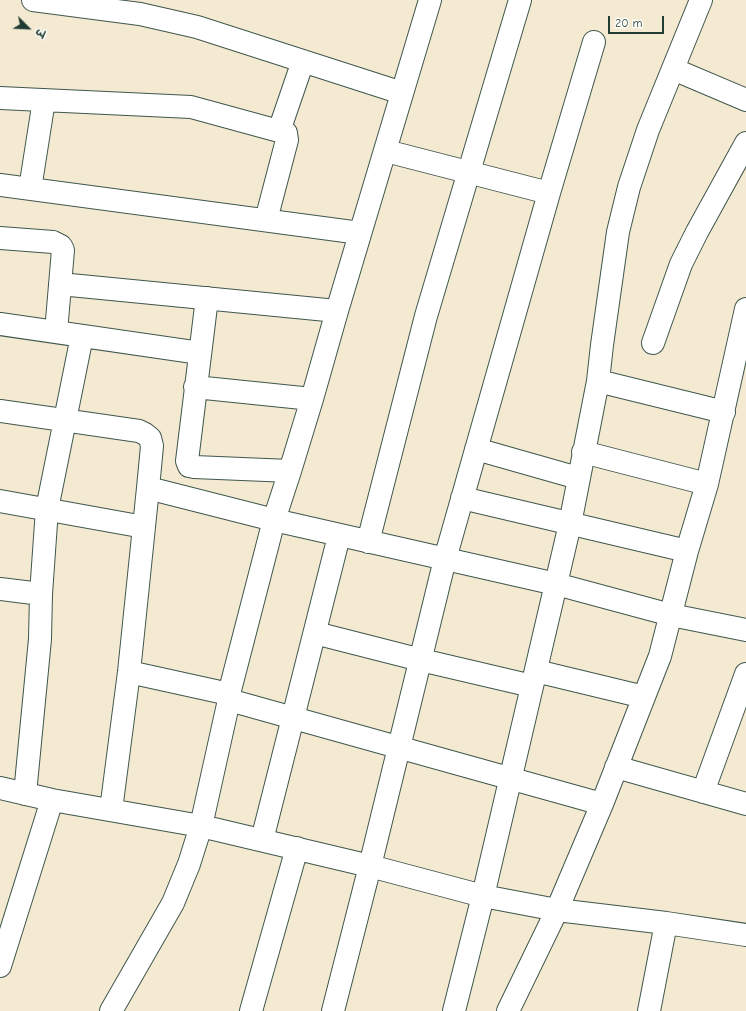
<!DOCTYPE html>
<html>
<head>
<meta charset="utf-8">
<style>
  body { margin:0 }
  #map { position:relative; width:746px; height:1011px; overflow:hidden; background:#f4e9d1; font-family:"Comic Neue","Playpen Sans Deva",sans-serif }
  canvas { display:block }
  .north { position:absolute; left:8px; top:8px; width:40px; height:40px; -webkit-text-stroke:3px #fdfcf7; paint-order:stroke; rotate:114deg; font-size:11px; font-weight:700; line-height:16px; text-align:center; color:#1f3d34 }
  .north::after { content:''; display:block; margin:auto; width:14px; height:18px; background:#1f3d34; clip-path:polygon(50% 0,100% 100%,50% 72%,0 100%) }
  .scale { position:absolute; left:608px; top:16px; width:56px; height:18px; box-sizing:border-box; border:2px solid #1f3d34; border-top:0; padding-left:5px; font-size:12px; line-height:14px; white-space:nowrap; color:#1f3d34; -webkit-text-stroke:3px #fdfcf7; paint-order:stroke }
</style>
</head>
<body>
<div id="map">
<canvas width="746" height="1011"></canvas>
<div class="north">उ</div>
<div class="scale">20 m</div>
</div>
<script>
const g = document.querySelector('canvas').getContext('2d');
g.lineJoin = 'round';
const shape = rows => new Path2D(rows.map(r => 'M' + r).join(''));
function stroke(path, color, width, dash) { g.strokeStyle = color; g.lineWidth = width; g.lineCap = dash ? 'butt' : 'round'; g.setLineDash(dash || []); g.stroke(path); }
const minor = shape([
  [33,0,140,14,197,27,402,93],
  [673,69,746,100],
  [0,98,191,107,286,133,287,140,266,220],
  [279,131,303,61],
  [386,151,549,193],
  [0,185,360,233],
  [30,189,44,100],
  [0,238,53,242,61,246,63,250,56,332],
  [60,284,337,311],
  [207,298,187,461,189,466,194,467,290,471],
  [0,324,200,353],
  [653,343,681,264,697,232,746,143],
  [598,381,724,412],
  [195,387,312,399],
  [0,411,139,431,145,434,150,438,152,446,148,488],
  [476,449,578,478],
  [583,452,707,484],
  [462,498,687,551],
  [0,501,144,527],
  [368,542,426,316,520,0],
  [0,589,41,594],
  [315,633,421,660,532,686],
  [536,671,644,697],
  [129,672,229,694],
  [229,700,602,804],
  [616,767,746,804],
  [0,788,52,800,201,826,370,866,483,896,557,910,666,923,746,935],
  [703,792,746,674],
  [25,794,40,639,41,594,47,509,82,336],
  [111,810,129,672,148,488,274,520,556,584,671,615,746,630],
  [262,840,339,536],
  [0,966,52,800],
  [111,1011,173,903,189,864,201,826,229,700,229,694,274,520,290,471,312,399,337,311,430,0],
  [251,1011,297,848],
  [333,1011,370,866,445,559,549,193,594,42],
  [454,1011,483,896,570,524,598,381,602,345,618,232,629,187,648,130,701,0],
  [508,1011,557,910,602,804,660,656,687,551,707,484,746,309],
  [649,1011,666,923]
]);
stroke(minor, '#3f574c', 24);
stroke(minor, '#fff', 22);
</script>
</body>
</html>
